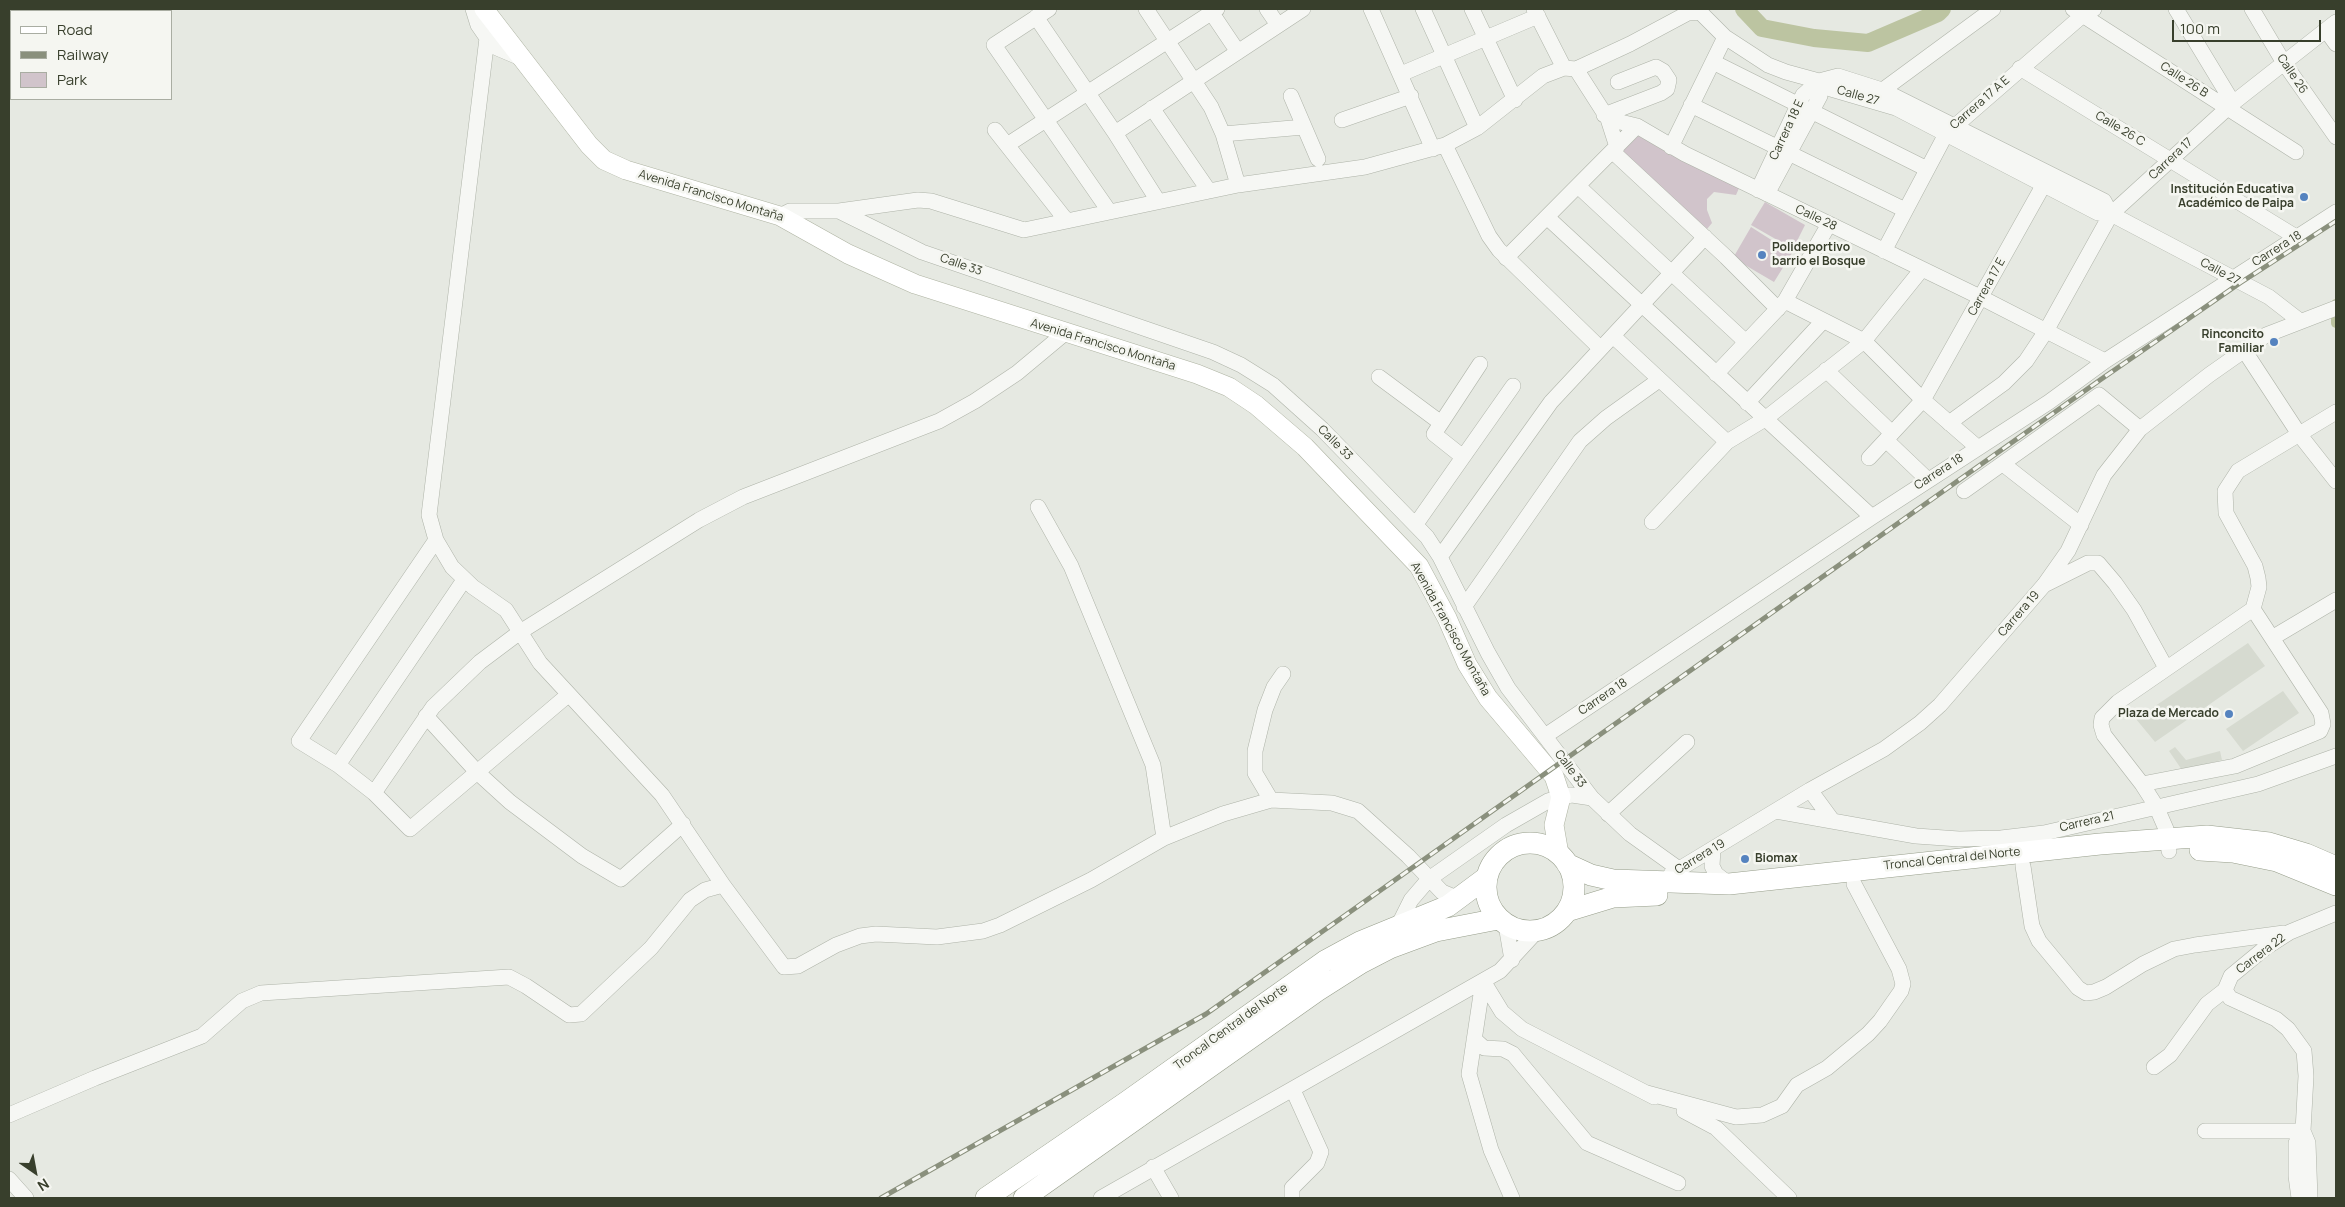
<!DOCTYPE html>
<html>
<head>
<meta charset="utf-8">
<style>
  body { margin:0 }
  #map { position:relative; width:2345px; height:1207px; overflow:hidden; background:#e6e9e2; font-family:Manrope,sans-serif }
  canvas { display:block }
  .frame { position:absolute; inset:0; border:10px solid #383f2c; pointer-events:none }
  .legend { position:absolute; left:10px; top:10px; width:162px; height:90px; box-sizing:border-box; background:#f5f6f1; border:1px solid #a9ada2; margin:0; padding:6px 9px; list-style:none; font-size:15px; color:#383f2c }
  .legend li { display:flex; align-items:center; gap:10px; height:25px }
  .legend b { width:25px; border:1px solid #a9ada2 }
  .north { position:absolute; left:10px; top:1147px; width:50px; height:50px; -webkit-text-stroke:4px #f5f6f1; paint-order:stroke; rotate:147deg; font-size:14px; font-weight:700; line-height:20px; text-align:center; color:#383f2c }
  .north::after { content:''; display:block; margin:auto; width:18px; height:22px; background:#383f2c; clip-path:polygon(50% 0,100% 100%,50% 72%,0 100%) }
  .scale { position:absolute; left:2172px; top:20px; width:149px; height:22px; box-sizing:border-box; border:2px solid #383f2c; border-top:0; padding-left:6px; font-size:15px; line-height:18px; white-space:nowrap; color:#383f2c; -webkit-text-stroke:4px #f5f6f1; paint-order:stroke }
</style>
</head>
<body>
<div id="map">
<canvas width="2345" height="1207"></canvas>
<div class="frame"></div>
<ul class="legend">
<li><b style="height:6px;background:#fff"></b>Road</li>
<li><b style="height:6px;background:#8a907d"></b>Railway</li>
<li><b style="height:14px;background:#d1c4cb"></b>Park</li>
</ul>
<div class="north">N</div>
<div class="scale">100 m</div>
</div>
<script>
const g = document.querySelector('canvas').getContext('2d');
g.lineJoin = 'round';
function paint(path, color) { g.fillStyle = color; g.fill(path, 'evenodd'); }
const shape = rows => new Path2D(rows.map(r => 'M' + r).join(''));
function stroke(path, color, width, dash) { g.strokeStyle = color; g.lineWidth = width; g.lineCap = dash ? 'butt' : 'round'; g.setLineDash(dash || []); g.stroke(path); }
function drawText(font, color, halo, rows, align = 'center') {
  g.font = font + ' Manrope,sans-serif'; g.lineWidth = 5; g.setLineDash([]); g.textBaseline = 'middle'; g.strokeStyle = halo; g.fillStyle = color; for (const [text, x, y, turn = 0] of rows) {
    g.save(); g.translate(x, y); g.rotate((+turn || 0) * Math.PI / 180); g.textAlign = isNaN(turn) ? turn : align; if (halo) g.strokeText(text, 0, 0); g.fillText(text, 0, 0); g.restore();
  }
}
const built = shape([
  [2248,643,2265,666,2155,742,2136,719],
  [2283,691,2299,713,2243,751,2226,729],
  [2175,747,2186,760,2220,751,2222,760,2182,770,2169,751]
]);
const green = shape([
  [1637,135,1740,186,1736,195,1714,192,1707,199,1707,210,1712,223,1707,229,1621,151],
  [1765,202,1805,225,1793,249,1751,225],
  [1751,227,1792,253,1774,282,1733,258]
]);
const canal = shape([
  [2336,304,2336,323]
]);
const river = shape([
  [1744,9,1762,28,1814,38,1868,43,1938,13,1942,9]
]);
const minor = shape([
  [473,9,478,25,487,38,497,48,523,59],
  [1049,9,994,45,1109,211],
  [1146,9,1211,107,1223,134,1238,185],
  [1209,9,1238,52],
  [1267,9,1278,25],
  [1371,9,1433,149],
  [1423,9,1477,128],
  [1472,9,1515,100],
  [1534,9,1564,68],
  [2073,9,2296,152],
  [2176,9,2233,103],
  [2252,9,2284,63,2336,137],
  [1036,17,1115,133,1158,201],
  [2326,30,2336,44],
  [487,38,429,515,436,540,452,567,473,587,506,610,540,663,662,795,723,885,784,967,798,966,836,945,860,936,876,934,937,937,983,931,1000,925,1091,880,1164,838,1223,814,1271,800,1332,803,1358,811,1408,856,1442,892,1459,899],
  [1713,62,1927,169],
  [2020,68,2296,237],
  [1576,69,1630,44,1688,13,1700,12,1725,37,1768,65,1786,72,1819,81,1831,89,1896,108,2098,213,2111,214,2269,297,2300,321],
  [1401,74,1538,16],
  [1876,95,1993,9],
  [1291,96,1318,159],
  [1691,105,1905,210],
  [1152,108,1209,191],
  [1604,115,1661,93,1667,89,1669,80,1663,71,1656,67,1618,82],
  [1608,119,1637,126,1685,154,1982,298,2105,361],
  [1342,120,1411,96],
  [995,130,1066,220],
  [1115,133,1303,9],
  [1223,134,1304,127],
  [1007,145,1217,9],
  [1445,145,1489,236,1499,250,1600,348],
  [1671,147,1725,37],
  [1613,152,1726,257,1778,309],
  [1579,187,1746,342],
  [1758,190,1803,95,1819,81,1838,76,1882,90,2104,201,2111,214],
  [1767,194,1820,96,1819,81],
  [839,211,922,252,1213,352,1241,365,1273,385,1322,429,1427,537,1440,557,1488,653,1508,688,1592,798,1630,834,1679,869],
  [780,216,790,211,839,211,918,200,931,201,1024,230,1238,185,1365,167,1445,145,1477,128,1543,76,1564,68,1576,69,1608,119,1617,147],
  [1548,218,1872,517],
  [1884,251,1946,134,2083,15,2094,9],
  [1506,258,1637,126],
  [1785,301,1864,341,1923,400,1977,447],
  [1613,336,1727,442],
  [2244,350,2299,434,2336,481],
  [1826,370,1892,433],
  [1716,374,1785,301,1829,224],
  [1379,377,1441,423],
  [1747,403,1823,321],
  [1949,423,2004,383,2026,361,2046,331,2111,214,2233,103,2336,22],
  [1886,440,1928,480],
  [1463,457,1434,434,1480,364],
  [1869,458,1923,400,2048,177],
  [2003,464,2081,525],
  [1964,491,2099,395,2140,429],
  [1038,507,1071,566,1153,765,1164,838],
  [1652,522,1727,442,1765,419,1864,341,1922,269],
  [1416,524,1513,386],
  [436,540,299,741,338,765,374,793,410,829,568,695],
  [1440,557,1551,402,1705,237],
  [2046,584,2088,563,2098,563,2115,583,2134,610,2166,668],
  [1464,607,1580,441,1606,418,1659,380],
  [2272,638,2336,600],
  [426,716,477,772,510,802,582,856,621,879,683,824],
  [1545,736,1872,517,2049,402,2105,361,2336,212],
  [338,765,464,580],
  [2142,784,2235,766,2320,731,2323,724,2321,713,2253,609],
  [1810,790,1832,820],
  [374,793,433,707,480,662,520,632,699,520,743,497,939,421,975,401,1017,373,1065,333],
  [1271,800,1255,773,1255,751,1265,710,1274,687,1283,674],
  [1776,811,1916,836,1959,839,2001,838,2044,833,2258,784,2336,756],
  [1608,814,1687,742],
  [1713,849,1712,866,1716,874,1729,884],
  [2169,851,2166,829,2156,806,2142,784,2104,735,2101,725,2102,718,2118,702,2253,609,2259,587,2258,578,2255,566,2226,513,2225,491,2238,471,2336,412],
  [2023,866,2032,926,2039,941,2078,988,2086,993,2094,992,2106,987,2143,964,2174,949,2195,945,2284,933],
  [1671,874,1810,790,1884,749,1920,723,1940,705,2044,585,2068,551,2104,475,2140,429,2209,375,2266,335,2336,308],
  [1506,925,1512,960],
  [1398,926,1411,900,1429,879,1506,825,1548,801,1561,797,1572,795,1592,798],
  [1483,981,1502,1012,1522,1029,1654,1097],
  [1483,981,1469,1074,1491,1150,1512,1198],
  [1474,1039,1484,1048,1503,1049,1513,1054,1587,1143,1678,1183],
  [2154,1067,2170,1055,2207,1004,2225,990],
  [1647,1093,1736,1117,1762,1115,1782,1106,1797,1085,1827,1068,1868,1034,1880,1021,1901,991,1903,984,1899,969,1854,884],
  [1684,1111,1716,1128,1789,1198],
  [9,1115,95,1078,202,1036,242,1001,261,993,509,977,526,986,569,1015,581,1014,651,948,690,900,705,890,723,885],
  [2205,1131,2303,1131],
  [2303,1131,2308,1143,2310,1198],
  [1153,1167,1171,1198],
  [9,1179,26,1198],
  [1101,1198,1500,971,1537,931],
  [1292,1198,1292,1188,1317,1163,1321,1152,1293,1090],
  [2299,1198,2296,1176,2296,1143,2303,1131,2306,1076,2304,1051,2288,1029,2276,1019,2230,998,2225,990,2231,976,2265,948,2290,932,2336,913]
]);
const major = shape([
  [484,9,589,145,604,160,626,170,780,216,848,254,915,284,1197,374,1229,387,1256,405,1305,447,1419,566,1447,618,1467,664,1488,698,1554,776,1561,797,1554,825,1559,854]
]);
const highway = shape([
  '1486 887a44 44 0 1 1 88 0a44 44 0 1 1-88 0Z',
  [2200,850,2233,852,2277,861,2336,885],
  [1567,864,1591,875,1613,880,1729,884,2100,844,2207,836,2269,843,2306,854,2336,867],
  [1567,911,1613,897,1657,895],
  [986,1198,1125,1103,1325,961,1360,942,1448,906,1487,877],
  [1024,1198,1317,991,1361,963,1390,948,1436,931,1498,919]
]);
const rail = shape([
  [881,1198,1206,1014,2100,380,2240,283,2336,221]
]);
const markers = [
  [2304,197,5,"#5583bf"],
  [1762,255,5,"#5583bf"],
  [2274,342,5,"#5583bf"],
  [2229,714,5,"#5583bf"],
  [1745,859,5,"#5583bf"]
];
const streetNames = [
  ["Calle 26",2292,74,56],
  ["Calle 26 B",2184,80,33],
  ["Calle 27",1858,96,16],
  ["Carrera 17 A E",1980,103,-41],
  ["Calle 26 C",2120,129,31],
  ["Carrera 18 E",1787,130,-65],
  ["Carrera 17",2171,159,-43],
  ["Avenida Francisco Montaña",711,196,17],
  ["Calle 28",1816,218,25],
  ["Carrera 18",2277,249,-32],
  ["Calle 33",961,265,19],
  ["Calle 27",2220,272,28],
  ["Carrera 17 E",1987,287,-61],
  ["Avenida Francisco Montaña",1103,345,17],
  ["Calle 33",1335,443,45],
  ["Carrera 18",1939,472,-33],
  ["Carrera 19",2019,614,-49],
  ["Avenida Francisco Montaña",1450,629,61],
  ["Carrera 18",1603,697,-34],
  ["Calle 33",1570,769,53],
  ["Carrera 21",2087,822,-13],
  ["Carrera 19",1700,857,-31],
  ["Troncal Central del Norte",1952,859,-6],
  ["Carrera 22",2261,954,-37],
  ["Troncal Central del Norte",1231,1027,-36]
];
const poiNames = [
  ["Institución Educativa",2294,190],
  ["Académico de Paipa",2294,204],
  ["Polideportivo",1772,248,"left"],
  ["barrio el Bosque",1772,262,"left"],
  ["Rinconcito",2264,335],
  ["Familiar",2264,349],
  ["Plaza de Mercado",2219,714],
  ["Biomax",1755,859,"left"]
];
paint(built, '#d6dad0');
paint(green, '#d1c4cb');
stroke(canal, '#bcc4a1', 10);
stroke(river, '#bcc4a1', 18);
stroke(minor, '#aeb3a8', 16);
stroke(major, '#aeb3a2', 20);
stroke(highway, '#979e8b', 22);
stroke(minor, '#f6f7f4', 15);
stroke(major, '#fff', 19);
stroke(highway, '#fff', 21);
stroke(rail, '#8a907d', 5);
stroke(rail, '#f5f6f1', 3, [9]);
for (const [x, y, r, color] of markers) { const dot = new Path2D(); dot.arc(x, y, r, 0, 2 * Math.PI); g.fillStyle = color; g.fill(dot); stroke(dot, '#f5f6f1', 2); }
drawText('12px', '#383f2c', '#f5f6f1', streetNames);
drawText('bold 12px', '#383f2c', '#f5f6f1', poiNames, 'right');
</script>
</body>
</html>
